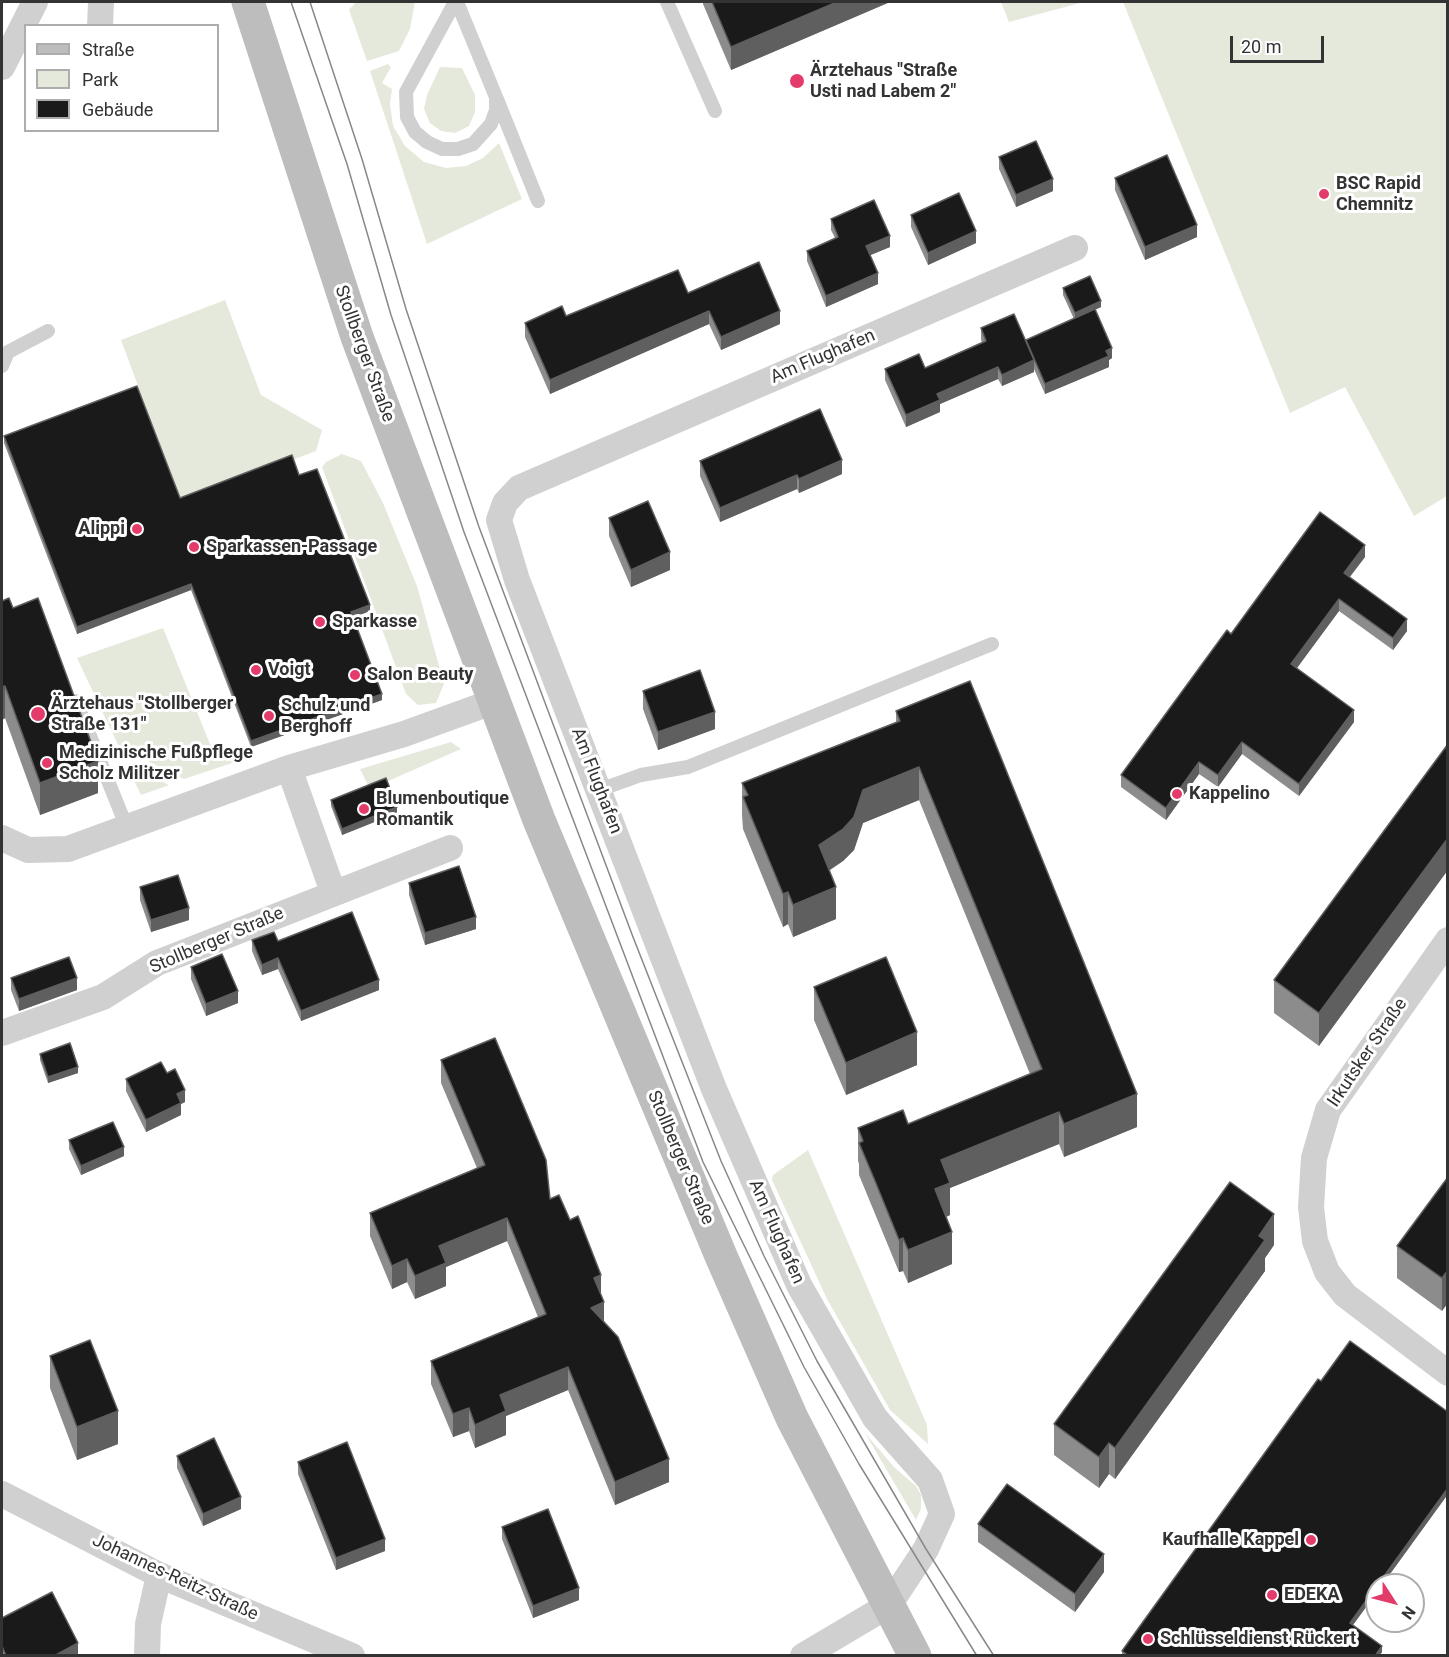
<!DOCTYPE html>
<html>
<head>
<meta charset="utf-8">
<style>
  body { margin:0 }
  #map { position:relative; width:1449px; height:1657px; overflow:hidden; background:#fff; font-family:Roboto,sans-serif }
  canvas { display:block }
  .frame { position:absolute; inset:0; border:3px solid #333; pointer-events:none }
  .legend { position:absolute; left:24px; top:24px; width:195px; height:108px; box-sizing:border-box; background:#fff; border:2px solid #adadad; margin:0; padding:8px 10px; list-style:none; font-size:18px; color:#333 }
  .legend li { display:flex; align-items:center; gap:12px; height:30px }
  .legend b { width:30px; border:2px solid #adadad }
  .north { position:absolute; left:1365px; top:1573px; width:60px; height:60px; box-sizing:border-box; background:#fff; border:2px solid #adadad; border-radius:50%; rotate:126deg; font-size:16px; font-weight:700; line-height:24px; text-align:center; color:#333 }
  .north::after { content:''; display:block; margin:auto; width:21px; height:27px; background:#e33b6a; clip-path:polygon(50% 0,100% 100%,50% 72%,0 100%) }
  .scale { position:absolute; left:1230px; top:36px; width:94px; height:27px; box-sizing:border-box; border:3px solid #333; border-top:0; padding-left:8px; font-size:18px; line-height:21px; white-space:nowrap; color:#333; -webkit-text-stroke:4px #fff; paint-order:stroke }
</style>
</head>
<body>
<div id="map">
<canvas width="1449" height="1657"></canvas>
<div class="frame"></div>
<ul class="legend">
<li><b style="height:8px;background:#bdbdbd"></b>Straße</li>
<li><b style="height:16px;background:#e5e9dc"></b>Park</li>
<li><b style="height:16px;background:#1a1a1a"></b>Gebäude</li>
</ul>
<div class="north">N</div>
<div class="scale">20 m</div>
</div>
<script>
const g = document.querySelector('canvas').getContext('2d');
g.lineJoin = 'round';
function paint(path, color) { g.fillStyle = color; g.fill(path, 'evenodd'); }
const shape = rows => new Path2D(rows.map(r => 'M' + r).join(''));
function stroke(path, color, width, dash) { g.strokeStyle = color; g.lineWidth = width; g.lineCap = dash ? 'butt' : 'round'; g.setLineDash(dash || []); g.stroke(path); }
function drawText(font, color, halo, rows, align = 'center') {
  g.font = font + ' Roboto,sans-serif'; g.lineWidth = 6; g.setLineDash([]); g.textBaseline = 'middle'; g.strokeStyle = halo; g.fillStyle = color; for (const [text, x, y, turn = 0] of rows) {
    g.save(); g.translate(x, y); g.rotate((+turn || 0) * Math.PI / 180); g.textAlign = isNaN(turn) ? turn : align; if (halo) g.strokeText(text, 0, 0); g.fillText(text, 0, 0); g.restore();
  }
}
const green = shape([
  [356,2,415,2,410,29,399,51,367,61,349,10],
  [1001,2,1084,2,1009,22],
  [1123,2,1447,2,1447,496,1414,516,1345,387,1290,413],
  [388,64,391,67,382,83,392,89,390,104,393,126,405,146,424,162,446,168,466,166,483,158,499,143,522,199,427,244,370,71],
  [440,67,462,68,475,95,475,112,469,126,455,133,441,131,430,123,424,109,427,95],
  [225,300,261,395,322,430,316,451,181,502,121,340],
  [342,454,361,461,383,503,417,586,444,684,436,703,418,705,406,694,322,467,326,462],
  [163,628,210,744,242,756,238,761,184,779,119,747,77,658],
  [451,742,461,749,370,789,360,769],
  [126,764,169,785,141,795],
  [808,1150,927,1425,928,1444,890,1410,827,1299,772,1180,773,1175],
  [865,1433,895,1468,916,1486,921,1495,921,1509,916,1520]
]);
const lane = shape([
  [455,2,406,92,407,117,415,132,427,142,442,149,458,149,473,144,491,124,496,110,496,97,457,2],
  [667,2,715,111],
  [497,99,538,201],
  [2,366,8,352,48,331],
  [76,701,127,828],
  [599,790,641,775,688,767,992,644]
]);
const street = shape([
  [100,26,101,2],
  [2,67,35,2],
  [289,768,333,892],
  [2,838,28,850,68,849,289,768,404,734,495,701],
  [1448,940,1328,1110,1314,1158,1311,1207,1315,1241,1327,1272,1345,1295,1448,1373],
  [2,1033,103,997,157,963,450,848],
  [2,1494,159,1575,352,1656],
  [147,1656,148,1624,159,1575],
  [803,1656,889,1605,926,1549,942,1514,930,1480,875,1418,799,1285,714,1089,517,580,499,520,505,503,519,488,1075,248]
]);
const secondary = shape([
  [248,2,357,337,539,820,721,1256,792,1418,915,1656]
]);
const tram = shape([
  [291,2,347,164,391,315,464,532,703,1162,804,1367,859,1464,977,1656],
  [310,2,362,159,406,309,479,527,633,937,721,1161,764,1256,817,1361,926,1549,994,1656]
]);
const wall = shape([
  [703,2,890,2,731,70,703,4],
  [999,157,1053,191,1016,207,999,169],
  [1115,178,1197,237,1145,260,1115,190],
  [911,215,976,243,928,265,911,227],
  [831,219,890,247,870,255,878,284,826,307,807,261,807,251,835,238,831,230],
  [1063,288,1101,307,1095,310,1112,358,1109,360,1109,367,1045,394,1034,369,1034,372,1002,386,998,379,940,404,940,412,906,427,885,380,885,369,925,368,982,342,981,340,981,328,1026,341,1074,319,1063,295],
  [688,293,780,324,721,350,709,324,550,394,525,337,525,323,566,316],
  [4,436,180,498,299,475,370,611,353,618,382,700,251,747,191,590,77,634,4,443],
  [700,461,842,474,799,493,797,489,720,522,700,476],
  [609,518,670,570,631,587,609,536],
  [1365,557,1350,577,1407,631,1393,650,1339,611,1297,668,1354,722,1299,796,1242,754,1218,787,1199,774,1166,820,1121,787,1121,775,1231,634],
  [2,601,13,608,98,793,40,815,5,718,2,720],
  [643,691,715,729,658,750,643,709],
  [896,711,1137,1127,1064,1157,1059,1144,950,1188,950,1215,946,1217,952,1264,908,1283,903,1271,899,1272,859,1175,859,1164,858,1161,858,1128,908,1124,1030,1074,919,800,863,823,854,850,843,861,830,870,836,919,793,937,788,924,783,927,743,829,742,815,742,783,896,722],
  [1448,744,1319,1046,1274,1013,1274,980],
  [331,800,397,813,342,835,331,806],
  [409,883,476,929,425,945,409,895],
  [140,887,189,920,151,932,140,900],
  [252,940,278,941,379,990,301,1021,278,969,262,975,252,951],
  [191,967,238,1003,206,1016,191,979],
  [11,978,77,990,19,1011,11,990],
  [814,987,917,1065,846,1095,814,1020],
  [40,1054,78,1073,48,1083,40,1060],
  [441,1060,550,1199,601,1296,604,1322,669,1482,615,1505,568,1390,506,1416,506,1435,475,1448,469,1431,453,1437,431,1384,431,1361,538,1317,507,1241,446,1267,446,1286,415,1299,407,1282,392,1289,370,1236,370,1213,477,1168,441,1083],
  [167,1073,185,1102,181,1104,181,1115,146,1132,126,1091,126,1079],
  [69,1140,124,1156,81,1175,69,1149],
  [1448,1177,1442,1311,1397,1278,1397,1246],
  [1274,1245,1265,1258,1265,1271,1115,1479,1109,1474,1099,1488,1054,1455,1054,1424],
  [50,1356,118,1444,77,1460,50,1388],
  [1321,1381,1448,1412,1448,1494,1353,1625,1382,1652,1379,1656,1122,1656,1122,1651],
  [177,1456,241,1509,203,1526,177,1468],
  [298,1462,385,1551,336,1570,298,1474],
  [978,1524,1104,1572,1075,1612,978,1542],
  [502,1527,579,1600,533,1618,502,1539],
  [2,1618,78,1655,2,1656]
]);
const shadedWall = shape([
  [837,2,890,2,731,70,731,47],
  [1053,179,1053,191,1016,207,1016,195],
  [1197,225,1197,237,1145,260,1145,247],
  [976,231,976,243,928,265,928,253],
  [890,236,890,247,866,257,866,246],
  [878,273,878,284,826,307,826,296],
  [1101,301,1101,307,1075,319,1075,313],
  [709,311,709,324,550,394,550,380],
  [780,311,780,324,721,350,721,337],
  [1112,348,1112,358,1109,360,1109,367,1045,394,1045,384],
  [1034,360,1034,372,1002,386,1002,375],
  [998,367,998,379,940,404,940,412,906,427,906,415,937,394],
  [842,460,842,474,799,493,799,479],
  [797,475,797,489,720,522,720,508],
  [1365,545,1365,557,1344,584,1344,573],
  [670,552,670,570,631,587,631,570],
  [191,584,191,590,77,634,77,627],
  [1339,599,1339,611,1291,676,1291,664],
  [370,605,370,611,351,618,351,612],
  [1407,619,1407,631,1393,650,1393,638],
  [5,686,5,718,2,720,2,687],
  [382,694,382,700,251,747,251,741],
  [1354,710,1354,722,1299,796,1299,784],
  [715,712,715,729,658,750,658,732],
  [1242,742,1242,754,1218,787,1218,775],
  [98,761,98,793,40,815,40,783],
  [1199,762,1199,774,1166,820,1166,808],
  [919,767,919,800,863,823,854,850,843,861,819,877,819,845,863,790],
  [397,807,397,813,342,835,342,829],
  [1448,838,1448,870,1319,1046,1319,1013],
  [836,887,836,919,793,937,793,905],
  [788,892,788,924,783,927,783,894],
  [189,908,189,920,151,932,151,920],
  [476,917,476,929,425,945,425,933],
  [278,958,278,969,262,975,262,965],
  [77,978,77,990,19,1011,19,999],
  [379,980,379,990,301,1021,301,1011],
  [238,991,238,1003,206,1016,206,1004],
  [917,1032,917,1065,846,1095,846,1063],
  [78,1067,78,1073,48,1083,48,1077],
  [185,1090,185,1102,181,1104,181,1115,146,1132,146,1120,177,1094],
  [1137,1094,1137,1127,1064,1157,1064,1124],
  [1059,1112,1059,1144,950,1188,950,1215,935,1222,935,1189,941,1160],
  [124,1147,124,1156,81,1175,81,1166],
  [1274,1214,1274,1245,1265,1258,1265,1271,1115,1479,1115,1448,1259,1236],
  [507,1218,507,1241,446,1267,446,1286,415,1299,415,1276,439,1246],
  [952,1232,952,1264,908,1283,908,1250],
  [903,1238,903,1271,899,1272,899,1240],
  [407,1259,407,1282,392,1289,392,1266],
  [1448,1270,1448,1303,1442,1311,1442,1278],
  [601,1275,601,1298,594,1278],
  [604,1302,604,1325,591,1308],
  [568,1367,568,1390,506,1416,506,1435,475,1448,475,1425,500,1395],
  [469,1408,469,1431,453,1437,453,1414],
  [118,1411,118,1444,77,1460,77,1427],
  [1109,1443,1109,1474,1099,1488,1099,1457],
  [669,1459,669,1482,615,1505,615,1482],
  [1448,1488,1448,1494,1382,1585,1377,1585],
  [241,1497,241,1509,203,1526,203,1514],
  [385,1539,385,1551,336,1570,336,1558],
  [1104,1554,1104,1572,1075,1612,1075,1594],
  [1377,1586,1377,1592,1350,1629,1350,1623],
  [579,1588,579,1600,533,1618,533,1606],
  [78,1643,78,1656,54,1656],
  [1382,1646,1382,1652,1379,1656,1375,1656]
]);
const building = shape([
  [712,2,837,2,731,47,712,2],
  [1036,141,1053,179,1016,195,999,157,1036,141],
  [1167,155,1197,225,1145,247,1115,178,1167,155],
  [959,193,976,231,928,253,911,215,959,193],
  [874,200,890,236,866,246,878,273,826,296,807,251,838,237,831,219,874,200],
  [759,262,780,311,721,337,709,311,550,380,525,323,562,306,566,316,678,270,688,293,759,262],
  [1090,276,1101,301,1075,313,1063,288,1090,276],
  [1095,309,1112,348,1106,351,1109,356,1045,384,1026,340,1095,309],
  [1014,314,1034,360,1002,375,998,367,937,394,940,400,906,415,885,369,919,354,925,368,986,341,981,328,1014,314],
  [137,386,180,498,292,455,299,475,317,469,370,605,351,612,382,694,251,741,191,584,77,627,4,436,137,386],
  [820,409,842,460,799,479,797,475,720,508,700,461,820,409],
  [648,501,670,552,631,570,609,518,648,501],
  [1320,512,1365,545,1344,573,1407,619,1393,638,1339,599,1291,664,1354,710,1299,784,1242,742,1218,775,1199,762,1166,808,1121,775,1227,630,1231,634,1320,512],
  [9,598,13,608,38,598,98,761,40,783,5,686,2,687,2,601,9,598],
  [700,670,715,712,658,732,643,691,700,670],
  [970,681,1137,1094,1064,1124,1059,1112,941,1160,950,1183,935,1189,952,1232,908,1250,903,1238,899,1240,875,1181,859,1143,863,1141,858,1128,903,1110,908,1124,1042,1069,919,767,863,790,854,817,843,829,819,845,836,887,793,905,788,892,783,894,743,797,748,795,742,783,900,721,896,711,970,681],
  [1448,744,1448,838,1319,1013,1274,980,1448,744],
  [386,778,397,807,342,829,331,800,386,778],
  [459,866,476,917,425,933,409,883,459,866],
  [178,875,189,908,151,920,140,887,178,875],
  [352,912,379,980,301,1011,278,958,262,965,252,940,274,932,278,941,352,912],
  [222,954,238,991,206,1004,191,967,222,954],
  [69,957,77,978,19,999,11,978,69,957],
  [886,957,917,1032,846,1063,814,987,886,957],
  [495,1038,546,1160,550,1199,559,1195,570,1220,578,1216,601,1275,594,1278,604,1302,591,1308,618,1337,669,1459,615,1482,568,1367,500,1395,506,1411,475,1425,469,1408,453,1414,431,1361,546,1314,507,1218,439,1246,446,1263,415,1276,407,1259,392,1266,370,1213,485,1165,441,1060,495,1038],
  [70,1043,78,1067,48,1077,40,1054,70,1043],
  [161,1062,167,1073,175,1069,185,1090,177,1094,181,1103,146,1120,126,1079,161,1062],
  [113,1122,124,1147,81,1166,69,1140,113,1122],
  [1448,1177,1448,1270,1442,1278,1397,1246,1448,1177],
  [1230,1182,1274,1214,1259,1236,1265,1240,1115,1448,1109,1443,1099,1457,1054,1424,1230,1182],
  [90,1340,118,1411,77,1427,50,1356,90,1340],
  [1350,1341,1448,1412,1448,1488,1350,1623,1382,1646,1375,1656,1129,1656,1122,1651,1318,1379,1321,1381,1350,1341],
  [214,1438,241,1497,203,1514,177,1456,214,1438],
  [347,1442,385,1539,336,1558,298,1462,347,1442],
  [1007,1484,1104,1554,1075,1594,978,1524,1007,1484],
  [548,1509,579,1588,533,1606,502,1527,548,1509],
  [52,1592,78,1643,54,1656,6,1656,2,1646,2,1618,52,1592]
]);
const markers = [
  [797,81,8,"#e33b6a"],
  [1324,194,6,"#e33b6a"],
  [137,529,6,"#e33b6a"],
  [194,547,6,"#e33b6a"],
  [320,622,6,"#e33b6a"],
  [256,670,6,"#e33b6a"],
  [355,675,6,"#e33b6a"],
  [38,714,8,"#e33b6a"],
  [269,716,6,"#e33b6a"],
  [47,763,6,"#e33b6a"],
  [1177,794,6,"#e33b6a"],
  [364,809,6,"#e33b6a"],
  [1311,1540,6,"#e33b6a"],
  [1272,1595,6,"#e33b6a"],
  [1148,1639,6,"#e33b6a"]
];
const poiNames = [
  ["Ärztehaus \"Straße",810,71],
  ["Usti nad Labem 2\"",810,92],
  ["BSC Rapid",1336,184],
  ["Chemnitz",1336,205],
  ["Alippi",125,529,"right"],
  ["Sparkassen-Passage",206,547],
  ["Sparkasse",332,622],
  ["Voigt",268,670],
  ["Salon Beauty",367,675],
  ["Ärztehaus \"Stollberger",51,704],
  ["Straße 131\"",51,725],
  ["Schulz und",281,706],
  ["Berghoff",281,727],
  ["Medizinische Fußpflege",59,753],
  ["Scholz Militzer",59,774],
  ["Kappelino",1189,794],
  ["Blumenboutique",376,799],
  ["Romantik",376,820],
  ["Kaufhalle Kappel",1299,1540,"right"],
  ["EDEKA",1284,1595],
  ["Schlüsseldienst Rückert",1160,1639]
];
const streetNames = [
  ["Stollberger Straße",364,354,70],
  ["Am Flughafen",823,357,-23],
  ["Am Flughafen",596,781,69],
  ["Stollberger Straße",217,941,-23],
  ["Irkutsker Straße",1368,1053,-56],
  ["Stollberger Straße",680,1158,67],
  ["Am Flughafen",776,1232,66],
  ["Johannes-Reitz-Straße",175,1578,25]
];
paint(green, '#e5e9dc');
stroke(lane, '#d0d0d0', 14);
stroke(street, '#d0d0d0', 26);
stroke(secondary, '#bdbdbd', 33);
stroke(tram, '#888', 1.5);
paint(wall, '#8c8c8c');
paint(shadedWall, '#5f5f5f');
paint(building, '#1a1a1a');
stroke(building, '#5f5f5f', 1.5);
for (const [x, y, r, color] of markers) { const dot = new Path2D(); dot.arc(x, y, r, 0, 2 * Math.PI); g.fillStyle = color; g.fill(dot); stroke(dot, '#fff', 2); }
drawText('bold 18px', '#333', '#fff', poiNames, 'left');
drawText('18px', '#333', '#fff', streetNames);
</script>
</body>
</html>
